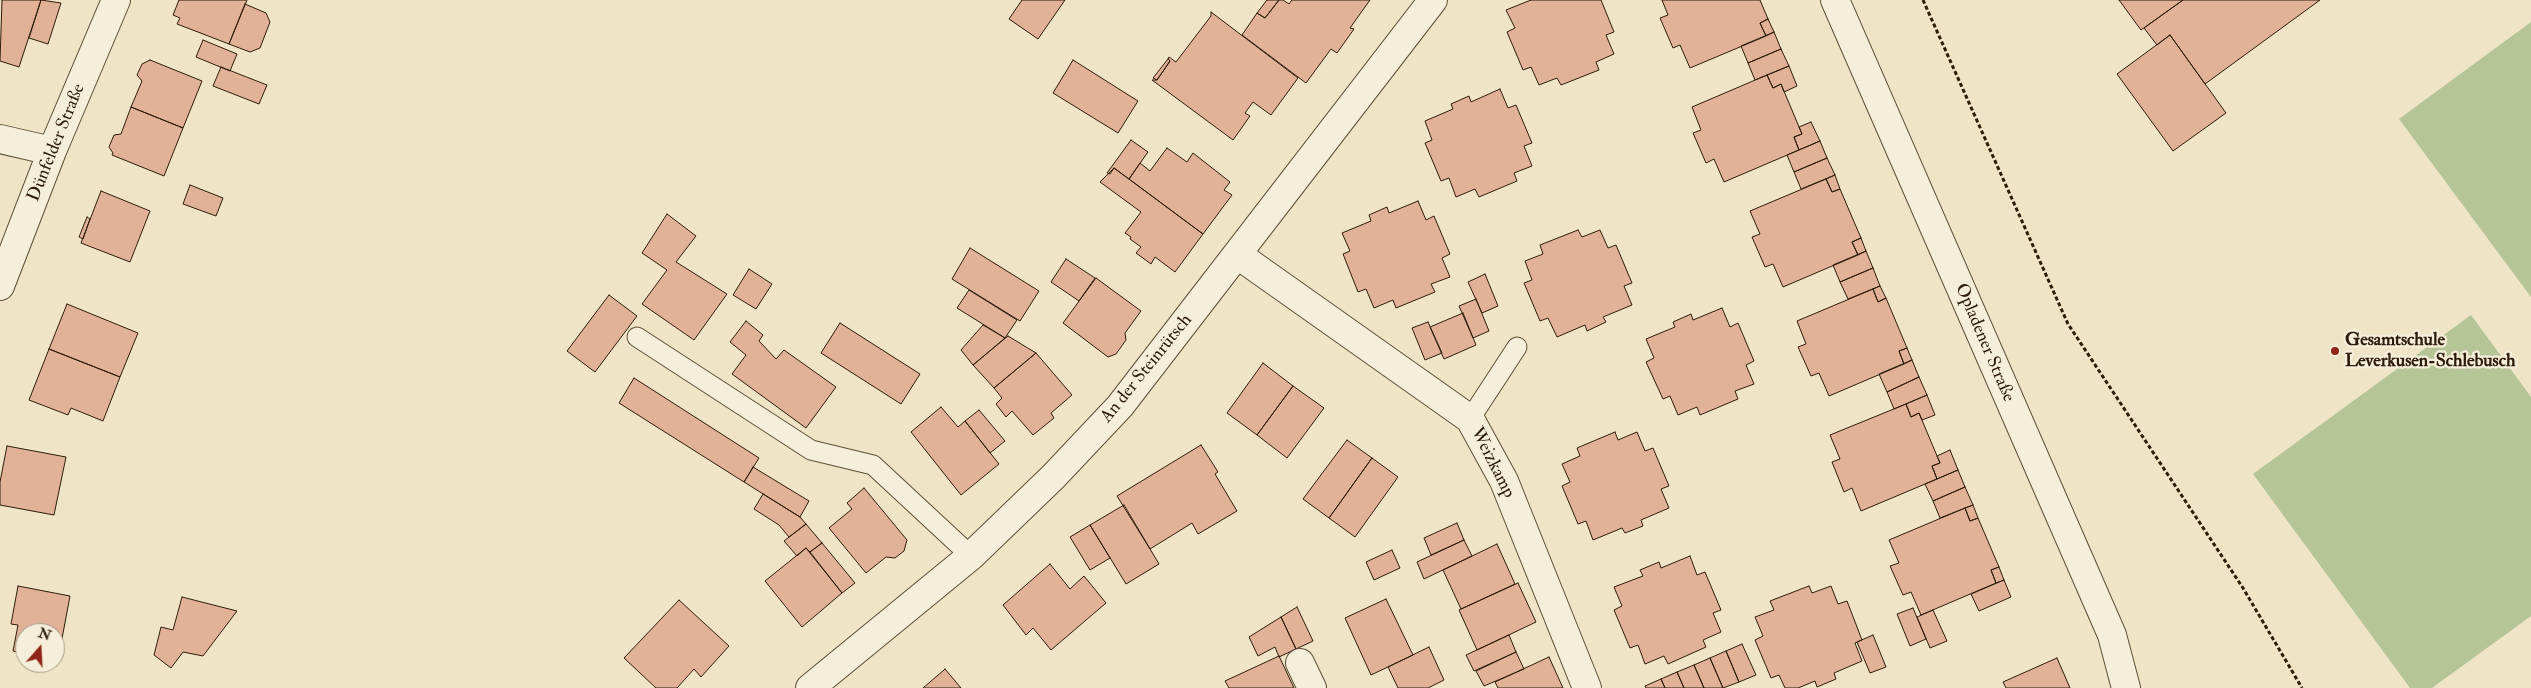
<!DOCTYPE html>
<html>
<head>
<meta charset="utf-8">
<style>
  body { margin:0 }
  #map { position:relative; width:2531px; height:688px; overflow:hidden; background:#efe5c6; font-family:"IM FELL Double Pica",serif }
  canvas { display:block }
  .north { position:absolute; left:15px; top:623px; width:50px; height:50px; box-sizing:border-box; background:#f5eeda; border:1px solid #a59a86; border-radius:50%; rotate:19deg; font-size:14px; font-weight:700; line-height:20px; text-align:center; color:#2d1c09 }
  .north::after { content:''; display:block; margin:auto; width:18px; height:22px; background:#8f2418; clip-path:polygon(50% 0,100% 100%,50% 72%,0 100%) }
</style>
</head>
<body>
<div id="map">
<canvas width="2531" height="688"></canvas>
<div class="north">N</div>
</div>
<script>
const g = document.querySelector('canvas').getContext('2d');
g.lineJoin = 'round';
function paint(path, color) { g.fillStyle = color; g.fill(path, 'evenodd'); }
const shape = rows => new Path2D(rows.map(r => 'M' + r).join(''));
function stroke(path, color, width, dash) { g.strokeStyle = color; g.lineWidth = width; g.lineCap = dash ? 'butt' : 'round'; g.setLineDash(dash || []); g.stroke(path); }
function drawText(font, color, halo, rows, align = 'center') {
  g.font = font + ' "IM FELL Double Pica",serif'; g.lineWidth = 4.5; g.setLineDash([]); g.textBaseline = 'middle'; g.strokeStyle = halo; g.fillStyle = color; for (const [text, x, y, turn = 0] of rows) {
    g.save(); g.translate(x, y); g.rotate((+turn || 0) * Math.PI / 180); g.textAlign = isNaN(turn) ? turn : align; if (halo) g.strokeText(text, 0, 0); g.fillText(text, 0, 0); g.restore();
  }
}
const green = shape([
  [2531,22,2531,297,2399,119],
  [2471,315,2531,397,2531,616,2432,688,2410,688,2253,474]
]);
const building = shape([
  [2,0,41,0,19,67,0,61,2,0],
  [41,0,61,3,48,44,29,38,41,0],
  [179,0,247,0,229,44,177,24,180,18,173,15,179,0],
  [1022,0,1065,0,1038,39,1009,19,1022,0],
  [1267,0,1279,0,1265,18,1257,13,1267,0],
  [1279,0,1283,0,1289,4,1292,0,1370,0,1350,28,1354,29,1337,53,1331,49,1306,83,1242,35,1257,13,1265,18,1279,0],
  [1531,0,1601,0,1614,32,1606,35,1614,54,1596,62,1599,70,1561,85,1557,78,1539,85,1531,67,1523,70,1507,32,1515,28,1506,10,1531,0],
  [1662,0,1760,0,1768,19,1760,23,1766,36,1690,68,1680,45,1673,48,1660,18,1668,15,1662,0],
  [2119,0,2183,0,2141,30,2119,0],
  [2183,0,2320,0,2205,84,2170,35,2157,45,2144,28,2183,0],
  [245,4,266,13,270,22,260,48,250,52,229,44,245,4],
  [1211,12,1298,78,1271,115,1253,102,1245,113,1250,116,1233,140,1152,80,1157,80,1170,61,1168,59,1169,57,1176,62,1211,16,1211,12],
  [1768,19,1774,32,1766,36,1760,23,1768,19],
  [1774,32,1781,49,1748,63,1741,46,1774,32],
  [2170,35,2226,113,2173,151,2117,74,2170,35],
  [203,40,237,54,230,71,196,57,203,40],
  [1781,49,1789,66,1755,80,1748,63,1781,49],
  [1168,59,1170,61,1157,80,1153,78,1168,59],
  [150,60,202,81,183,128,131,107,142,81,137,75,142,64,150,60],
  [1073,60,1138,101,1118,133,1053,93,1073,60],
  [1789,66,1797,86,1784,92,1781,84,1773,88,1767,75,1789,66],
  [221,67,267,85,259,104,213,86,221,67],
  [1767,75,1773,88,1781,84,1802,134,1794,137,1799,150,1724,182,1714,159,1706,163,1693,133,1701,130,1692,107,1767,75],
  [1500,89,1508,108,1516,105,1532,143,1524,146,1532,166,1514,173,1517,181,1479,197,1475,189,1456,197,1449,178,1441,181,1425,143,1432,140,1425,121,1453,109,1451,104,1469,96,1471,102,1500,89],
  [131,107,183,128,164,176,112,155,113,153,109,147,114,135,121,134,131,107],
  [1811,122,1820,141,1799,150,1794,137,1802,134,1799,127,1811,122],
  [1131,140,1148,152,1129,179,1114,168,1110,174,1107,173,1131,140],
  [1820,141,1827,158,1794,172,1787,155,1820,141],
  [1167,148,1187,162,1193,153,1230,182,1224,190,1232,195,1203,234,1129,179,1140,163,1150,171,1167,148],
  [1827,158,1835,175,1801,189,1794,172,1827,158],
  [1114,168,1203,234,1175,272,1155,257,1151,264,1136,253,1141,247,1130,239,1131,237,1125,233,1141,212,1100,182,1114,168],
  [1835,175,1840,189,1832,192,1826,179,1835,175],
  [1826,179,1832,192,1840,189,1861,238,1852,242,1858,255,1783,287,1773,264,1765,267,1752,237,1760,234,1750,211,1826,179],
  [190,185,223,198,216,216,183,204,190,185],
  [101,191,150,211,130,262,81,243,101,191],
  [1418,201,1426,220,1434,216,1450,254,1442,258,1450,277,1431,284,1435,292,1396,308,1393,300,1374,308,1366,289,1358,292,1343,254,1350,251,1342,233,1371,221,1369,215,1387,207,1389,213,1418,201],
  [667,214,696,236,676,262,727,294,694,340,642,304,667,270,642,253,667,214],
  [87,217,90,219,83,239,79,237,87,217],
  [1578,230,1582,237,1600,230,1608,248,1616,245,1632,283,1624,286,1632,305,1603,317,1606,322,1587,331,1585,325,1557,337,1548,318,1540,321,1524,283,1532,280,1525,261,1543,254,1540,245,1578,230],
  [1861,238,1866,251,1858,255,1852,242,1861,238],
  [970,248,1039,291,1020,321,952,279,970,248],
  [1866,251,1873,268,1840,282,1833,265,1866,251],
  [1066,259,1095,278,1079,301,1051,282,1066,259],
  [1873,268,1880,286,1848,299,1840,282,1873,268],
  [749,269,772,284,756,309,733,295,749,269],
  [1485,274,1498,306,1482,313,1468,282,1485,274],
  [1096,278,1141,311,1125,333,1126,340,1116,354,1108,357,1063,323,1096,278],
  [1880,286,1886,298,1878,302,1873,289,1880,286],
  [1873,289,1878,302,1886,298,1907,348,1899,351,1904,364,1829,396,1819,373,1811,376,1798,347,1806,344,1797,321,1873,289],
  [969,290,1017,320,1005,338,957,308,969,290],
  [609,295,637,316,595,372,567,351,609,295],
  [1476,299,1489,331,1473,338,1459,306,1476,299],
  [67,304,138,333,120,377,49,349,67,304],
  [1722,308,1730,327,1738,323,1754,361,1746,365,1754,384,1735,391,1738,399,1700,415,1697,407,1678,415,1670,396,1663,399,1646,362,1654,358,1646,339,1675,327,1673,322,1691,314,1693,320,1722,308],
  [1463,313,1476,345,1444,359,1430,327,1463,313],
  [746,321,763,335,759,341,776,359,784,350,836,387,806,428,732,374,746,355,730,342,746,321],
  [1428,322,1442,353,1425,360,1412,328,1428,322],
  [840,323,920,374,901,404,821,353,840,323],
  [983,325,1005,338,973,365,961,350,983,325],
  [1008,336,1036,353,994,388,973,365,1008,336],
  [1907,348,1912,360,1904,364,1899,351,1907,348],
  [49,349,120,377,103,421,71,408,68,415,29,400,49,349],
  [1036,353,1072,395,1051,413,1054,418,1033,435,1012,411,1006,417,996,404,1002,398,994,388,1036,353],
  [1912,360,1919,377,1887,392,1879,374,1912,360],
  [1263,363,1293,386,1257,435,1227,413,1263,363],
  [1919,377,1927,395,1894,409,1887,392,1919,377],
  [634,378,759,458,744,482,619,403,634,378],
  [1293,386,1324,408,1287,458,1257,435,1293,386],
  [1927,395,1935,415,1922,420,1919,413,1911,417,1906,404,1927,395],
  [1906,404,1911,417,1919,413,1940,463,1932,466,1937,479,1861,511,1852,488,1844,492,1832,462,1840,459,1830,435,1906,404],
  [941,407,958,427,965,421,999,464,961,495,911,432,941,407],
  [979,410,1005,441,990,453,965,421,979,410],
  [1615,432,1618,440,1637,432,1645,451,1653,448,1669,486,1661,489,1669,508,1641,520,1643,526,1625,533,1622,528,1593,540,1586,521,1578,524,1562,486,1570,482,1562,464,1580,456,1577,448,1615,432],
  [1347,440,1372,458,1329,518,1303,499,1347,440],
  [1201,445,1218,472,1215,474,1237,511,1198,534,1192,523,1150,549,1117,496,1201,445],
  [7,446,66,457,54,515,0,505,0,482,7,446],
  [1950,450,1958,470,1937,479,1932,466,1940,463,1937,456,1950,450],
  [1372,458,1398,477,1355,537,1329,518,1372,458],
  [753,467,809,501,800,517,744,482,753,467],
  [1958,470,1965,487,1933,501,1925,484,1958,470],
  [1965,487,1973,505,1940,518,1933,501,1965,487],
  [864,488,907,540,904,551,895,558,886,557,866,573,829,528,852,509,847,503,864,488],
  [763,494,800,517,806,524,789,537,779,525,754,509,763,494],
  [1124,505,1159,564,1126,584,1090,525,1124,505],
  [1973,505,1978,518,1970,521,1965,508,1973,505],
  [1965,508,1970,521,1978,518,1999,567,1991,570,1996,583,1921,615,1911,592,1903,595,1890,566,1899,563,1889,540,1965,508],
  [1457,523,1464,540,1431,555,1424,538,1457,523],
  [806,524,822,543,810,552,806,548,797,556,784,541,806,524],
  [1090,525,1110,558,1090,570,1070,537,1090,525],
  [1464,540,1472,556,1424,579,1417,562,1464,540],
  [822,543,855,583,842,593,810,552,822,543],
  [1497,544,1515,584,1461,609,1443,570,1497,544],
  [806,548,842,593,802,627,765,581,806,548],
  [1392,550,1400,568,1374,580,1366,562,1392,550],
  [1690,556,1697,575,1705,572,1721,610,1713,613,1721,632,1703,640,1706,647,1668,664,1664,656,1645,664,1638,645,1630,648,1614,610,1622,606,1614,587,1643,576,1640,570,1659,562,1661,568,1690,556],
  [1050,564,1070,589,1084,576,1106,603,1051,650,1033,628,1026,635,1003,605,1050,564],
  [1999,567,2004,580,1996,583,1991,570,1999,567],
  [2004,580,2011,597,1979,611,1971,594,2004,580],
  [1518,583,1536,622,1477,650,1459,610,1518,583],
  [18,586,70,596,58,660,55,660,55,633,25,633,25,654,13,651,18,625,11,624,18,586],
  [1809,586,1812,593,1831,586,1838,604,1847,601,1862,640,1855,643,1862,661,1834,673,1836,679,1817,687,1815,681,1798,688,1785,688,1779,675,1771,678,1755,640,1763,636,1755,617,1774,610,1770,601,1809,586],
  [182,597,237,611,203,656,183,652,171,668,154,655,161,627,173,630,182,597],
  [1386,599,1413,655,1371,675,1345,618,1386,599],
  [679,600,729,646,701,677,694,669,677,688,656,688,624,658,679,600],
  [1297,607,1313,641,1296,649,1281,617,1297,607],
  [1913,608,1926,639,1910,646,1897,614,1913,608],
  [1933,610,1947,641,1930,648,1917,617,1933,610],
  [1281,617,1296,649,1279,657,1275,647,1258,656,1249,637,1281,617],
  [1509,635,1516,652,1474,671,1466,655,1509,635],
  [1873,635,1886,667,1870,673,1857,642,1873,635],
  [1742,644,1756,675,1739,682,1726,651,1742,644],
  [1429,647,1444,680,1428,688,1398,688,1388,667,1429,647],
  [1726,651,1739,682,1723,688,1710,658,1726,651],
  [1516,652,1524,669,1484,686,1476,671,1516,652],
  [1279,656,1294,688,1229,688,1225,681,1279,656],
  [1549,657,1563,688,1498,688,1495,682,1549,657],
  [1710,658,1723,688,1704,688,1694,665,1710,658],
  [2057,658,2070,688,2006,688,2003,682,2057,658],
  [1694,665,1704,688,1684,688,1677,672,1694,665],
  [945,669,961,688,923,688,944,670,945,669],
  [1677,672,1684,688,1665,688,1661,679,1677,672],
  [1661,679,1665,688,1646,688,1645,686,1661,679]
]);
const path = shape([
  [1923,0,2068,324,2243,588,2302,688]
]);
const lane = shape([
  [637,337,811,450,873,465,971,556],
  [1470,419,1517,347]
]);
const street = shape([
  [1835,0,2112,635,2126,688],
  [0,139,52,151],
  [1238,255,1470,419,1504,481,1587,688],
  [0,286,52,151,116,0],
  [1300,663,1312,688],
  [810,688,971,556,1053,477,1120,406,1433,0]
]);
const markers = [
  [2335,351,5,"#8f2418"]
];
const streetNames = [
  ["Dünfelder Straße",57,143,-68],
  ["Opladener Straße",1984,343,67],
  ["An der Steinrütsch",1147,369,-51],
  ["Weizkamp",1492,463,63]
];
const poiNames = [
  ["Gesamtschule",2345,341],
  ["Leverkusen-Schlebusch",2345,362]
];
paint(green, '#b5c598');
paint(building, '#e1b198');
stroke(building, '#2d1c09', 1);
stroke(lane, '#5e4e38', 21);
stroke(street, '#5e4e38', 30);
stroke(path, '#2d1c09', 3, [4, 2.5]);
stroke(lane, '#f5eeda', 19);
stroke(street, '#f5eeda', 28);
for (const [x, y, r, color] of markers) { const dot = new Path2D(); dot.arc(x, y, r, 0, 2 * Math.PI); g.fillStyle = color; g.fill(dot); stroke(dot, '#f5eeda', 2); }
drawText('18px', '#2d1c09', '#f5eeda', streetNames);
drawText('bold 18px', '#2d1c09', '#f5eeda', poiNames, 'left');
</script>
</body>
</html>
